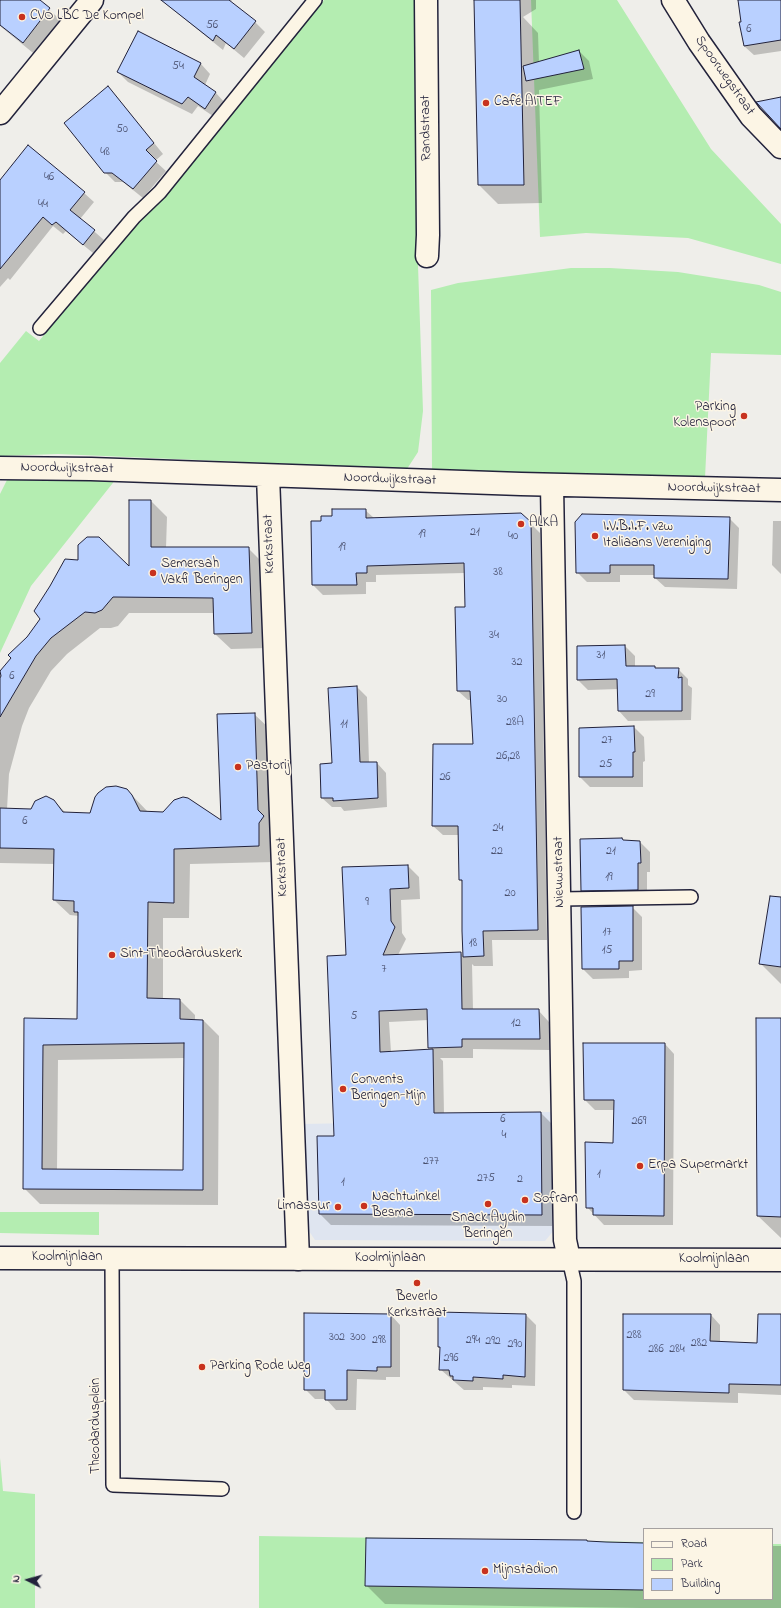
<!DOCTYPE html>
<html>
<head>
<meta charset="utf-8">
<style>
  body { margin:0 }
  #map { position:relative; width:781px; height:1608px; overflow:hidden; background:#efeeea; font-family:"Indie Flower",sans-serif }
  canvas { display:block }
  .legend { position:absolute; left:643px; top:1528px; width:130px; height:72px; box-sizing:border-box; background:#fcf5e5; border:1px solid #a5a1a1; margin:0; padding:5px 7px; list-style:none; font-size:12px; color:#22223b }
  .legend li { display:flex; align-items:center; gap:8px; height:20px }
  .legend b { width:20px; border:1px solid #a5a1a1 }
  .north { position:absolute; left:8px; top:1560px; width:40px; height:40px; -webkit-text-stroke:3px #fcf5e5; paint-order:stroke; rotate:276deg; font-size:11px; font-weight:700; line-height:16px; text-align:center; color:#22223b }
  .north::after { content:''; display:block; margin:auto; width:14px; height:18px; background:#22223b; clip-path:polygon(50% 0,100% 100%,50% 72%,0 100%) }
</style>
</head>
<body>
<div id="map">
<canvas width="781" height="1608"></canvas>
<ul class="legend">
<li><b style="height:5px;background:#fcf5e5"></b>Road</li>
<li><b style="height:11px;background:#b4edb1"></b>Park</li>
<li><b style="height:11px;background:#b9d0ff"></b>Building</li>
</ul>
<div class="north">N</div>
</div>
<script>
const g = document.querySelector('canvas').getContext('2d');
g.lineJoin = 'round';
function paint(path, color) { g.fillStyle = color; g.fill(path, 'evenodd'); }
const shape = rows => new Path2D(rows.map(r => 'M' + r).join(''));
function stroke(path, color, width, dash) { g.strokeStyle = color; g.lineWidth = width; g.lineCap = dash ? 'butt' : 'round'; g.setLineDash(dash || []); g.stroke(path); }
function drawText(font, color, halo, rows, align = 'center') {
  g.font = font + ' "Indie Flower",sans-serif'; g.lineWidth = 3; g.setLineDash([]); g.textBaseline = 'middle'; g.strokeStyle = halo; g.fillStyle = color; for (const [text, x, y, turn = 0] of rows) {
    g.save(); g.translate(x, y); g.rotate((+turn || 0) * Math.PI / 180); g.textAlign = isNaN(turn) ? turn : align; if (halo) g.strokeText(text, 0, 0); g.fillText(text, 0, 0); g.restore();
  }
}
const built = shape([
  [554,1112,555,1229,545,1241,315,1240,307,1228,302,1124,464,1121,465,1113]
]);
const green = shape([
  [324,0,414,0,416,207,423,411,418,452,407,469,58,454,0,456,0,363,26,331,39,341,137,224,165,197],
  [531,0,617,0,711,149,781,224,781,264,688,238,586,233,540,237],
  [571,268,610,268,678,272,759,285,781,292,781,355,711,353,705,478,432,470,431,290,458,283],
  [8,478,116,479,31,586,0,653,0,494],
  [0,1212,99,1212,99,1235,0,1233],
  [0,1458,3,1491,35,1494,35,1608,0,1608],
  [259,1536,644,1542,644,1599,772,1599,772,1544,781,1544,781,1608,259,1608]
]);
const shadow = shape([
  [0,0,38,0,64,23,38,57,0,26],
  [161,0,232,0,230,2,255,22,265,32,244,58,226,43,223,50],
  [475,0,536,0,536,9,523,17,538,33,539,63,579,51,589,61,593,79,539,90,542,203,498,204,479,185],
  [744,0,781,0,781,51,754,55,744,46,742,23],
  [139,32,201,64,210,74,205,85,216,93,225,103,216,118,198,106,192,114,128,82,118,72],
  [108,88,117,97,163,154,155,161,166,171,143,198,123,182,115,182,105,172],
  [0,181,84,193,94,202,80,219,104,240,93,253,66,231,63,234,53,226,10,280,8,278,0,287],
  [130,501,151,501,167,517,166,548,248,548,264,564,267,648,231,649,215,634,214,613,129,613,118,626,111,628,100,628,67,654,51,671,29,708,22,726,9,774,7,809,32,810,54,801,66,813,91,814,127,790,148,812,222,821,254,714,270,729,275,862,190,864,189,918,163,918,163,999,180,1000,195,1015,195,1020,203,1020,219,1036,218,1205,40,1204,24,1188,25,1019,78,1020,79,916,70,915,54,900,55,864,0,863,0,672,12,658,130,569],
  [185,1058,184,1171,57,1170,58,1060],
  [365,510,374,518,521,514,540,533,547,940,492,940,493,966,474,966,472,964,473,1010,538,1010,549,1022,550,1050,473,1049,473,1058,440,1058,443,1061,444,1114,541,1113,552,1124,552,1226,331,1225,320,1214,335,1137,347,956,343,868,408,866,419,877,420,899,401,900,402,933,406,939,398,955,461,953,464,957,463,883,460,880,459,835,443,835,433,826,474,745,472,700,468,700,458,691,466,608,465,573,376,575,376,582,366,582,366,594,323,595,313,585,322,522,334,517],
  [428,1020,429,1047,432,1050,391,1052,389,1022],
  [729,518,739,528,737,589,665,587,655,578,655,575,620,575,620,582,587,582,577,572],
  [773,521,781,521,781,574,772,565],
  [625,646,635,656,635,667,678,669,688,679,688,685,692,688,691,720,628,721,619,711,618,689,588,690,578,680,578,647],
  [357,687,367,697,369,763,377,763,386,773,387,807,344,811,341,807,332,807,322,798],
  [634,727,644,737,645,761,643,762,643,787,590,787,580,777,580,729],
  [624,841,640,842,650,852,650,872,647,872,647,899,592,900,582,890],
  [632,907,642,917,642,970,629,971,629,978,593,979,583,969],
  [781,919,781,984,760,963],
  [781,1019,781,1238,758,1216],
  [665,1044,674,1054,673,1225,604,1225,587,1207,614,1144,615,1110,595,1110,585,1100],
  [391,1315,400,1325,400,1377,386,1377,386,1380,357,1379,356,1410,336,1410,326,1399,315,1399,305,1389],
  [526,1315,536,1325,535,1386,512,1385,512,1388,483,1387,483,1390,464,1390,440,1369,441,1349,439,1347],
  [711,1315,720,1325,720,1342,758,1344,781,1315,781,1395,738,1393,738,1403,634,1400,624,1390],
  [588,1542,644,1544,644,1599,772,1599,772,1546,781,1546,781,1608,639,1608,385,1604,366,1585]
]);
const building = shape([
  [0,0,40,0,50,8,23,43,0,25,0,0],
  [161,0,229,0,256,21,234,49,216,35,213,41,161,0],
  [474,0,520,0,524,185,478,185,474,0],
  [738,0,781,0,781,40,744,46,739,22,741,22,738,0],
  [138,31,201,63,194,77,216,92,205,109,188,97,182,104,117,72,138,31],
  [579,50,584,69,526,81,523,66,579,50],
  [108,86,154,143,146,150,157,161,133,189,112,173,104,173,64,123,108,86],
  [781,97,781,129,756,102,781,97],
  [28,145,85,192,70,210,95,230,83,245,56,222,52,225,43,217,0,269,0,180,28,145],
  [129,500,151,500,151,547,249,547,252,633,214,634,213,598,113,597,102,610,95,613,85,612,51,638,36,656,0,717,0,678,1,676,0,671,11,658,8,655,27,637,40,619,34,611,50,586,65,559,78,560,78,545,87,537,99,537,129,566,129,500],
  [332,509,366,509,366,518,521,513,531,522,538,930,483,931,484,956,463,957,462,931,462,880,459,880,458,826,432,826,433,744,473,744,470,691,457,691,455,607,465,607,464,563,367,566,367,573,356,573,357,585,312,585,311,521,321,521,321,516,332,516,332,509],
  [582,514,730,517,728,579,654,578,654,565,610,565,610,573,576,573,575,522,582,514],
  [625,645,626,666,655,666,655,668,679,668,678,678,682,677,682,711,618,711,617,679,577,680,577,646,625,645],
  [357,686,360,762,377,762,378,798,333,801,333,798,321,798,320,764,332,763,328,688,357,686],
  [255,713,258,810,264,816,259,823,259,846,174,849,174,903,148,902,147,998,180,999,180,1019,203,1020,203,1190,23,1189,24,1018,77,1019,78,912,74,912,74,901,53,900,54,849,0,848,0,808,31,809,35,801,46,796,54,800,63,812,90,813,95,797,98,793,106,787,116,786,127,789,132,795,140,811,163,812,174,800,183,797,188,798,221,820,217,714,255,713],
  [184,1043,183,1170,42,1169,43,1045,184,1043],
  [634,726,635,752,633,752,633,777,579,777,579,728,634,726],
  [622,838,623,840,640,841,641,863,638,863,638,890,581,891,580,839,622,838],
  [408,865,409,888,390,889,391,921,395,927,383,955,461,952,462,1009,539,1009,540,1039,462,1039,462,1047,428,1048,427,1009,379,1011,380,1052,433,1049,434,1113,541,1112,542,1215,319,1214,317,1136,334,1136,327,956,346,955,342,867,408,865],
  [770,896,781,897,781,967,759,964,770,896],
  [633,906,633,961,619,961,619,969,582,969,581,907,633,906],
  [756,1018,781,1018,781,1217,757,1216,756,1018],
  [583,1043,665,1043,664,1216,593,1215,593,1208,586,1208,585,1142,613,1143,614,1100,584,1100,583,1043],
  [438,1312,526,1314,525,1377,503,1375,503,1379,473,1377,473,1381,453,1380,453,1376,450,1376,449,1370,439,1370,440,1347,438,1347,438,1312],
  [304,1313,391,1314,391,1367,377,1367,377,1371,347,1370,347,1400,325,1400,325,1390,304,1390,304,1313],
  [623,1314,711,1314,710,1341,757,1343,758,1314,781,1314,781,1385,729,1384,729,1393,623,1390,623,1314],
  [366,1538,587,1540,587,1541,606,1542,644,1543,644,1590,365,1586,366,1538]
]);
const service = shape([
  [40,328,134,217,160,192,315,0],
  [560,899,691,897],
  [112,1258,113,1485,222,1489],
  [569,1259,574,1281,574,1512]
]);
const minor = shape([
  [426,0,428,235,427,256],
  [673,0,699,42,751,116,781,147],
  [0,113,92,0],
  [0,468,91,469,521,484,781,490],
  [268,476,298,1259],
  [552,485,565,1240,569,1259]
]);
const primary = shape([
  [0,1258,781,1260]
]);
const markers = [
  [22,17,4,"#c8321e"],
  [486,103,4,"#c8321e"],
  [744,416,4,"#c8321e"],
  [521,524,4,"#c8321e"],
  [595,536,4,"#c8321e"],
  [153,573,4,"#c8321e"],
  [238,767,4,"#c8321e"],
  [112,955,4,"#c8321e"],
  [343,1089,4,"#c8321e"],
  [640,1166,4,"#c8321e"],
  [525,1200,4,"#c8321e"],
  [488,1204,4,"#c8321e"],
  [364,1206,4,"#c8321e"],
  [338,1207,4,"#c8321e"],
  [417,1283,4,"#c8321e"],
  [202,1367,4,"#c8321e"],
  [485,1571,4,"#c8321e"]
];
const numberNames = [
  ["56",212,26],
  ["6",749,30],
  ["54",178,67],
  ["50",122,130],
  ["48",105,153],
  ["46",49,178],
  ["44",43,205],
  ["21",475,533],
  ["19",422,535],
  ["40",513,537],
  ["19",342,548],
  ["38",498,573],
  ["34",494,636],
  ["31",601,656],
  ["32",517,663],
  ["6",12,677],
  ["29",650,695],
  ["30",502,700],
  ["28A",515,723],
  ["11",344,725],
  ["27",607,741],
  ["26,28",508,757],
  ["25",606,765],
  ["26",445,778],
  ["6",25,822],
  ["24",498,829],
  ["22",497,852],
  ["21",611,852],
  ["19",609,878],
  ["20",510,894],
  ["9",367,903],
  ["17",607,933],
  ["18",473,944],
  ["15",607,951],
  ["7",384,970],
  ["5",354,1017],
  ["12",516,1024],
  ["6",503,1120],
  ["269",639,1122],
  ["4",504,1136],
  ["277",431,1162],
  ["1",599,1175],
  ["275",486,1179],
  ["2",520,1180],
  ["1",343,1183],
  ["288",634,1336],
  ["302",337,1338],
  ["300",358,1338],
  ["298",379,1341],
  ["294",473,1341],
  ["292",493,1342],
  ["282",699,1344],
  ["290",515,1345],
  ["286",656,1350],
  ["284",677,1350],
  ["296",451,1359]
];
const poiNames = [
  ["CVO LBC De Kompel",30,17],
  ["Café AITEF",494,103],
  ["Parking",736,408,"right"],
  ["Kolenspoor",736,424,"right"],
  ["ALKA",529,524],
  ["I.V.B.I.F. vzw",603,528],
  ["Italiaans Vereniging",603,544],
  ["Semersah",161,565],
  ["Vakfi Beringen",161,581],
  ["Pastorij",246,767],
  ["Sint-Theodarduskerk",120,955],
  ["Convents",351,1081],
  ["Beringen-Mijn",351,1097],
  ["Erpa Supermarkt",648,1166],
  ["Nachtwinkel",372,1198],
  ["Besma",372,1214],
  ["Sofram",533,1200],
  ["Limassur",330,1207,"right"],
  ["Snack Aydin",488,1219,"center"],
  ["Beringen",488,1235,"center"],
  ["Beverlo",417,1298,"center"],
  ["Kerkstraat",417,1314,"center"],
  ["Parking Rode Weg",210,1367],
  ["Mijnstadion",493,1571]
];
const streetNames = [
  ["Spoorwegstraat",724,76,55],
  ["Randstraat",427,128,-91],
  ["Noordwijkstraat",67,469,1],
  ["Noordwijkstraat",390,480,2],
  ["Noordwijkstraat",714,489,1],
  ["Kerkstraat",270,544,-92],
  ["Kerkstraat",283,867,-92],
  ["Nieuwstraat",560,872,-91],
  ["Koolmijnlaan",67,1258],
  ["Koolmijnlaan",390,1259],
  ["Koolmijnlaan",714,1260],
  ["Theodardusplein",97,1426,-90]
];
paint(built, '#dfe5f0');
paint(green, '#b4edb1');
paint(shadow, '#0003');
paint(building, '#b9d0ff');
stroke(building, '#22223b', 1);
stroke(service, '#22223b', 16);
stroke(minor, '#22223b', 25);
stroke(primary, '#22223b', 25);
stroke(service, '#fcf5e5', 13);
stroke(minor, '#fcf5e5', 22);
stroke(primary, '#fcf5e5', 22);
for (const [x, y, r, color] of markers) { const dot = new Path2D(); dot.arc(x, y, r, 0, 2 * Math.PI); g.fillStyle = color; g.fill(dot); stroke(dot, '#fcf5e5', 1.5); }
drawText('12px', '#484e6c', null, numberNames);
drawText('14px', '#22223b', '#fcf5e5', poiNames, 'left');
drawText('14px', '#22223b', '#fcf5e5', streetNames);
</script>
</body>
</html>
